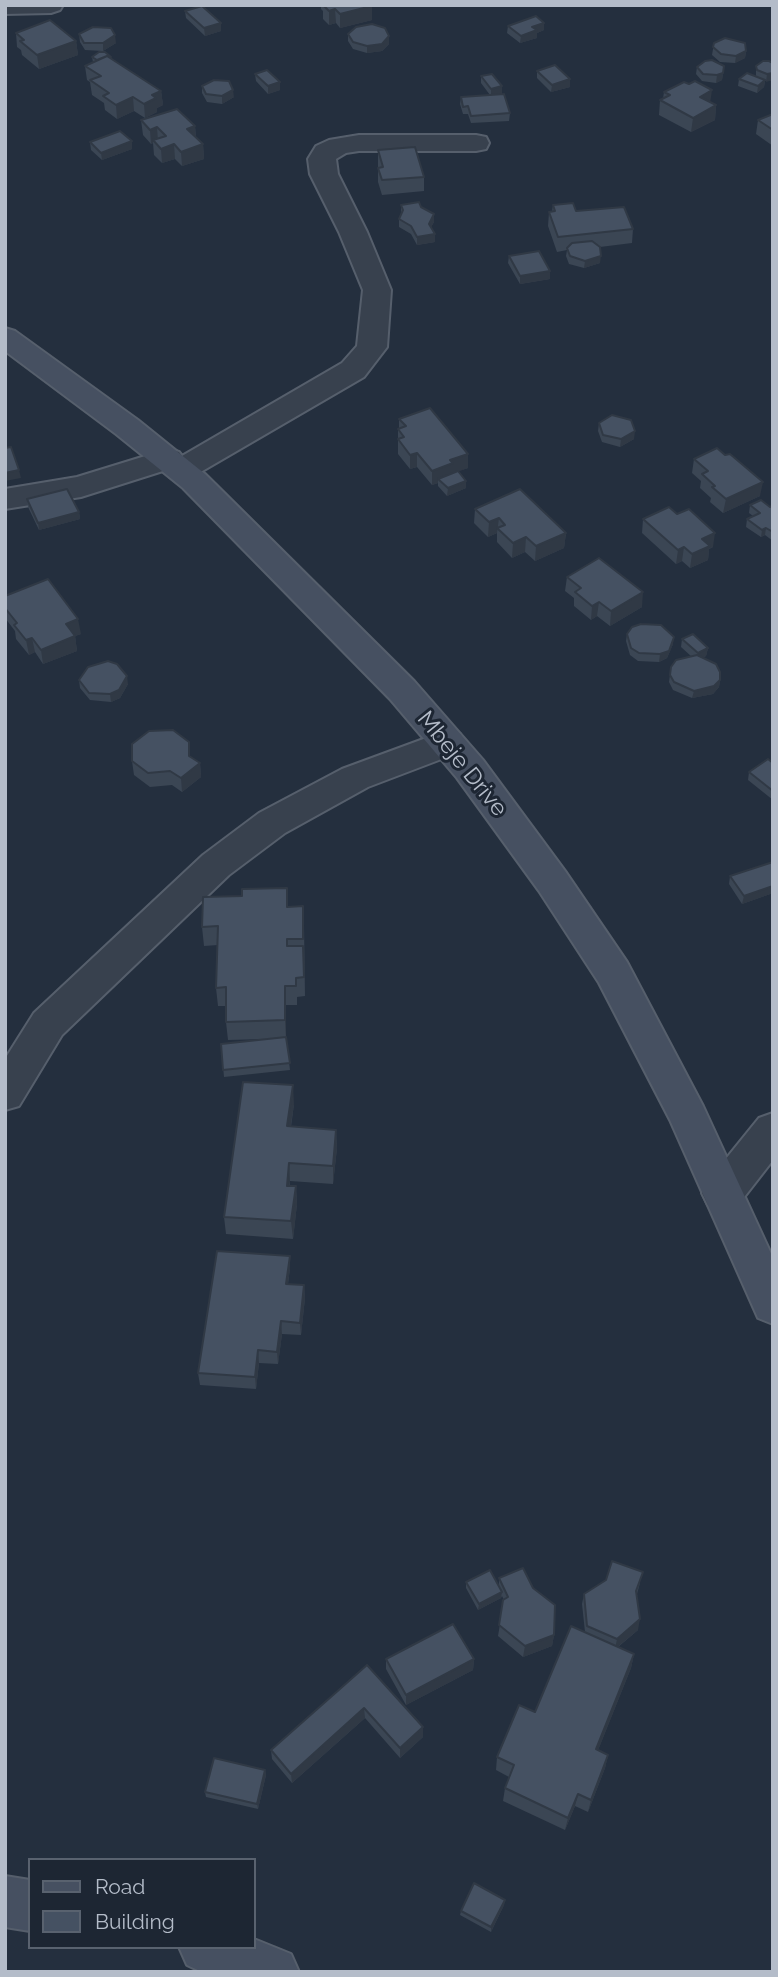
<!DOCTYPE html>
<html>
<head>
<meta charset="utf-8">
<style>
  body { margin:0 }
  #map { position:relative; width:778px; height:1977px; overflow:hidden; background:#242f3e; font-family:Raleway,sans-serif }
  canvas { display:block }
  .frame { position:absolute; inset:0; border:7px solid #b4bcc9; pointer-events:none }
  .legend { position:absolute; left:28px; top:1858px; width:228px; height:91px; box-sizing:border-box; background:#1d2633; border:2px solid #59626f; margin:0; padding:9px 12px; list-style:none; font-size:21px; color:#b4bcc9 }
  .legend li { display:flex; align-items:center; gap:14px; height:35px }
  .legend b { width:35px; border:2px solid #59626f }
</style>
</head>
<body>
<div id="map">
<canvas width="778" height="1977"></canvas>
<div class="frame"></div>
<ul class="legend">
<li><b style="height:9px;background:#465061"></b>Road</li>
<li><b style="height:19px;background:#455162"></b>Building</li>
</ul>
</div>
<script>
const g = document.querySelector('canvas').getContext('2d');
g.lineJoin = 'round';
const shape = rows => new Path2D(rows.map(r => 'M' + r).join(''));
function stroke(path, color, width, dash) { g.strokeStyle = color; g.lineWidth = width; g.lineCap = dash ? 'butt' : 'round'; g.setLineDash(dash || []); g.stroke(path); }
function paint(path, color) { g.fillStyle = color; g.fill(path, 'evenodd'); }
function drawText(font, color, halo, rows, align = 'center') {
  g.font = font + ' Raleway,sans-serif'; g.lineWidth = 6; g.setLineDash([]); g.textBaseline = 'middle'; g.strokeStyle = halo; g.fillStyle = color; for (const [text, x, y, turn = 0] of rows) {
    g.save(); g.translate(x, y); g.rotate((+turn || 0) * Math.PI / 180); g.textAlign = isNaN(turn) ? turn : align; if (halo) g.strokeText(text, 0, 0); g.fillText(text, 0, 0); g.restore();
  }
}
const street = shape([
  [5,5,63,5,60,10,51,13,5,14,5,5],
  [359,135,476,135,486,137,489,143,486,149,476,151,359,151,346,153,336,159,338,174,367,232,391,290,387,347,364,377,192,477,181,480,170,477,166,470,81,497,5,509,5,489,77,477,168,449,179,452,182,456,342,363,357,346,363,290,339,232,310,174,308,159,316,146,329,140,359,135],
  [448,730,460,734,466,743,460,752,368,787,285,833,229,875,62,1035,19,1106,5,1110,5,1059,34,1013,203,855,259,813,342,769,448,730],
  [773,1113,773,1160,738,1205,723,1210,708,1205,702,1193,708,1181,759,1118,773,1113]
]);
const secondary = shape([
  [5,328,15,331,138,420,205,474,414,681,483,760,565,871,627,962,703,1106,773,1258,773,1324,758,1318,670,1120,599,983,539,891,457,778,390,699,183,488,116,434,5,351,5,328],
  [5,1876,30,1880,30,1931,5,1927,5,1876],
  [254,1939,291,1954,299,1972,202,1972,187,1965,179,1947,254,1947,254,1939]
]);
const wall = shape([
  [321,5,372,6,372,20,340,28,336,23,329,25,323,19,323,11,321,9],
  [185,11,221,31,205,36,186,18],
  [508,26,544,30,537,33,537,38,520,43,507,33],
  [16,33,76,41,78,55,39,69,22,55,21,50,17,47],
  [79,34,116,43,103,51,85,50,80,42],
  [348,34,389,44,382,51,367,53,353,49,348,41],
  [714,43,746,51,745,58,735,63,720,62,712,55],
  [92,57,111,57,111,59,161,91,163,105,157,108,157,112,145,118,134,111,117,119,105,110,104,103,92,95,90,82,87,80,85,66,93,62],
  [773,63,773,80,765,81,764,87,757,93,738,86,739,79,756,76,756,66],
  [724,66,722,80,716,83,702,81,696,74,697,67],
  [537,71,570,87,551,92,537,78],
  [255,74,280,90,268,94,256,81],
  [481,76,502,86,502,94,510,113,509,121,471,123,468,114,463,114,460,104,461,97,490,95,481,83],
  [202,86,234,97,222,104,207,102,202,93],
  [664,92,711,102,716,105,715,120,691,132,659,115,660,100,663,99],
  [773,114,773,146,756,134,758,120],
  [141,120,195,126,196,138,203,144,204,159,182,166,175,159,162,163,154,155,153,143,151,144,143,135],
  [132,141,132,149,102,160,91,150,90,142],
  [378,150,424,177,424,191,382,195,378,182],
  [401,205,421,207,434,222,431,227,435,234,435,242,417,245,411,234,399,227,399,219,401,214],
  [553,205,633,229,632,243,600,247,600,263,584,268,569,264,566,256,567,250,557,252,548,226,549,212,552,211],
  [509,256,550,279,520,284,508,263],
  [399,419,468,454,468,468,458,471,466,488,447,496,438,486,438,483,432,485,417,467,410,469,398,454,398,429,399,429],
  [599,423,634,439,620,447,602,442,598,431],
  [694,459,760,496,723,513,710,502,711,498,700,488,701,481,692,473],
  [27,499,79,512,80,519,39,530,28,507],
  [750,505,770,507,773,505,773,541,765,535,761,537,746,527,747,519,753,516,749,513],
  [475,509,566,533,564,548,535,561,525,552,512,558,497,542,497,533,488,537,474,523],
  [643,519,713,547,709,549,708,560,690,568,682,561,676,564,642,533],
  [567,577,642,607,610,626,597,616,591,620,574,606,574,598,565,591],
  [5,596,81,634,75,636,77,651,43,664,35,652,29,655,16,639,15,631,5,618],
  [627,634,673,644,667,658,659,662,638,661,630,655,626,641],
  [682,639,708,648,706,656,702,658,720,680,719,687,713,694,692,698,673,690,669,682,671,667,692,657,681,647],
  [79,680,128,684,120,698,111,702,90,700,80,688],
  [191,757,200,763,201,777,182,792,172,785,150,787,134,775,132,761],
  [773,763,773,800,748,780,749,772],
  [773,862,773,893,742,904,729,884,730,876],
  [288,907,304,925,305,996,297,997,297,1005,286,1005,286,1037,290,1070,224,1077,221,1044,265,1039,228,1040,226,1022,226,1006,218,1006,216,988,218,945,204,946,202,927],
  [294,1104,291,1127,336,1130,337,1148,333,1184,290,1181,290,1186,296,1186,297,1204,293,1239,226,1234,224,1217],
  [290,1256,290,1268,288,1284,304,1285,305,1298,301,1335,282,1334,278,1364,259,1363,256,1389,200,1385,198,1373],
  [499,1578,554,1635,552,1646,523,1657,498,1636,504,1600,502,1596,501,1598,478,1610,466,1588,466,1582,499,1586],
  [640,1583,637,1594,638,1630,618,1647,634,1654,631,1668,598,1750,608,1755,605,1768,588,1812,575,1806,565,1830,503,1801,505,1788,509,1777,496,1770,497,1757,535,1712,585,1632,582,1604,584,1594],
  [386,1659,474,1659,473,1670,406,1705,386,1669],
  [367,1665,423,1737,400,1758,365,1718,292,1783,272,1759,271,1750],
  [265,1770,266,1775,258,1809,206,1797,205,1792],
  [505,1900,504,1905,491,1932,460,1915,461,1911]
]);
const shadedWall = shape([
  [372,6,372,20,340,28,340,14],
  [335,9,336,23,329,25,329,11],
  [221,23,221,31,205,36,204,28],
  [544,23,544,30,537,33,537,38,520,43,521,36,532,27],
  [115,35,116,43,103,51,103,43],
  [389,36,389,44,382,51,367,53,367,46],
  [76,41,78,55,39,69,37,55],
  [746,51,745,58,735,63,736,56],
  [723,73,722,80,716,83,717,75],
  [773,73,773,80,766,82,767,74],
  [570,79,570,87,551,92,552,85],
  [765,80,764,87,757,93,758,86],
  [280,82,280,90,268,94,268,86],
  [502,86,502,94,491,96,491,89],
  [233,90,234,97,222,104,222,96],
  [712,90,710,104,700,97],
  [161,91,163,105,157,108,157,112,145,118,144,104,152,95],
  [133,97,134,111,117,119,116,105],
  [716,105,715,120,691,132,693,118],
  [195,126,196,140,187,129],
  [157,127,158,142,153,140,153,143,151,144,150,130],
  [132,141,132,149,102,160,101,153],
  [174,144,175,159,162,163,161,149],
  [203,144,204,159,182,166,181,152],
  [434,214,434,222,429,231,429,224],
  [435,234,435,242,417,245,417,237],
  [601,256,600,263,584,268,585,261],
  [550,271,550,279,520,284,520,276],
  [635,431,634,439,620,447,621,439],
  [417,453,417,467,410,469,410,455],
  [468,454,468,468,438,479,438,483,432,485,432,471,450,460],
  [19,470,21,478,5,481,5,473],
  [466,481,466,488,447,496,448,488],
  [763,482,760,496,723,513,726,499],
  [79,512,80,519,39,530,38,523],
  [499,518,497,533,488,537,489,522],
  [766,528,765,535,761,537,762,530],
  [566,533,564,548,535,561,536,546],
  [715,533,713,547,709,549,708,560,690,568,692,554,702,539],
  [526,537,525,552,512,558,513,543],
  [684,547,682,561,676,564,678,550],
  [643,592,642,607,610,626,611,611],
  [599,602,597,616,591,620,592,606],
  [78,619,81,634,69,638,66,624],
  [75,636,77,651,43,664,41,650],
  [674,637,673,644,667,658,659,662,660,654],
  [32,638,35,652,29,655,26,640],
  [708,648,706,656,696,661,698,653],
  [127,676,128,684,120,698,111,702,110,694],
  [720,680,719,687,713,694,692,698,694,691],
  [200,763,201,777,182,792,181,778],
  [773,886,773,893,742,904,744,896],
  [285,986,286,1005,286,1039,285,1020],
  [293,1085,294,1104,288,1144,287,1126],
  [336,1130,337,1148,333,1184,333,1166],
  [289,1163,290,1181,288,1203,287,1186],
  [296,1186,297,1204,293,1239,291,1221],
  [290,1256,290,1268,286,1296,286,1284],
  [304,1285,305,1298,301,1335,300,1323],
  [281,1321,282,1334,278,1364,277,1352],
  [258,1350,259,1363,256,1389,255,1377],
  [502,1592,501,1598,478,1610,479,1604],
  [640,1619,638,1630,615,1649,617,1639],
  [554,1635,552,1646,523,1657,525,1646],
  [634,1654,631,1668,593,1763,596,1749],
  [474,1659,473,1670,406,1705,406,1695],
  [364,1708,365,1718,292,1783,291,1774],
  [423,1727,423,1737,400,1758,400,1748],
  [608,1755,605,1768,588,1812,591,1800],
  [265,1770,266,1775,258,1809,257,1804],
  [578,1794,575,1806,565,1830,568,1818],
  [505,1900,504,1905,491,1932,491,1927]
]);
const building = shape([
  [323,5,372,5,372,6,340,14,335,9,329,11,323,5],
  [202,6,221,23,204,28,185,11,202,6],
  [536,16,544,23,532,27,537,30,521,36,508,26,536,16],
  [50,20,76,41,37,55,20,41,24,40,16,33,50,20],
  [372,24,385,28,389,36,382,44,367,46,353,42,348,34,356,27,372,24],
  [93,27,111,28,115,35,103,43,84,43,79,34,93,27],
  [725,38,745,43,746,51,736,56,721,54,713,47,714,43,725,38],
  [99,52,105,52,111,57,109,57,107,56,97,60,92,57,99,52],
  [107,56,161,91,152,95,156,98,144,104,133,97,116,105,103,96,109,93,90,80,101,76,85,66,107,56],
  [712,60,724,66,723,73,717,75,703,74,697,67,705,61,712,60],
  [763,61,769,61,773,63,773,73,767,74,757,70,756,66,763,61],
  [555,65,570,79,552,85,537,71,555,65],
  [267,70,280,82,268,86,255,74,267,70],
  [747,73,765,80,758,86,739,79,747,73],
  [492,74,502,86,491,89,481,76,492,74],
  [214,80,229,81,233,90,222,96,206,94,202,86,214,80],
  [695,81,712,90,700,97,716,105,693,118,660,100,670,95,664,92,684,82,689,84,695,81],
  [504,94,510,113,471,116,468,106,463,107,461,97,504,94],
  [177,109,195,126,187,129,203,144,181,152,174,144,161,149,153,140,166,136,157,127,150,130,141,120,177,109],
  [773,114,773,130,758,120,773,114],
  [120,131,132,141,101,153,90,142,120,131],
  [415,147,424,177,382,180,378,168,383,167,378,150,415,147],
  [419,202,421,207,434,214,429,224,435,234,417,237,411,226,399,219,403,210,401,205,419,202],
  [573,203,576,211,624,207,633,229,558,237,549,212,555,211,553,205,573,203],
  [592,241,600,247,601,256,585,261,570,256,567,248,572,243,592,241],
  [539,251,550,271,520,276,509,256,539,251],
  [430,408,468,454,450,460,453,463,432,471,417,453,410,455,398,439,404,437,398,429,406,426,399,419,430,408],
  [612,415,631,420,635,431,621,439,603,435,599,423,612,415],
  [11,447,19,470,5,473,5,448,11,447],
  [717,448,725,455,730,454,763,482,726,499,712,487,715,486,702,474,708,471,694,459,717,448],
  [458,471,466,481,448,488,438,479,458,471],
  [67,489,79,512,38,523,27,499,67,489],
  [520,489,566,533,536,546,526,537,513,543,497,528,505,525,499,518,489,522,475,509,520,489],
  [761,500,770,507,773,505,773,532,766,528,762,530,747,519,760,513,750,505,761,500],
  [669,507,677,514,689,509,715,533,702,539,710,546,692,554,684,547,678,550,643,519,669,507],
  [599,558,643,592,611,611,599,602,592,606,575,592,581,588,567,577,599,558],
  [48,579,78,619,66,624,75,636,41,650,32,638,26,640,14,625,17,623,5,608,5,596,48,579],
  [641,624,661,625,674,637,669,651,660,654,639,653,631,648,627,634,632,627,641,624],
  [693,634,708,648,698,653,682,639,693,634],
  [697,655,716,664,720,672,720,680,714,686,694,691,674,682,670,675,671,667,676,660,697,655],
  [108,661,117,664,127,676,119,690,110,694,89,693,79,680,88,667,108,661],
  [173,730,189,742,189,756,200,763,181,778,170,771,148,773,132,761,132,744,149,731,173,730],
  [768,759,773,763,773,791,749,772,768,759],
  [773,862,773,886,744,896,730,876,773,862],
  [287,888,287,907,303,906,303,939,287,939,287,946,303,946,304,977,296,978,296,986,285,986,285,1020,226,1022,226,987,216,988,218,926,202,927,203,897,242,896,242,889,287,888],
  [286,1037,290,1063,223,1070,221,1044,286,1037],
  [243,1082,293,1085,287,1126,336,1130,333,1166,289,1163,287,1186,296,1186,291,1221,224,1217,243,1082],
  [217,1251,290,1256,286,1284,304,1285,300,1323,281,1321,277,1352,258,1350,255,1377,198,1373,217,1251],
  [612,1561,643,1572,636,1591,640,1619,617,1639,587,1626,584,1594,606,1580,612,1561],
  [523,1568,533,1588,555,1605,554,1635,525,1646,499,1625,503,1600,508,1597,499,1578,523,1568],
  [490,1570,502,1592,479,1604,466,1582,490,1570],
  [453,1624,474,1659,406,1695,386,1659,453,1624],
  [571,1626,634,1654,596,1749,608,1755,591,1800,578,1794,568,1818,505,1788,514,1765,497,1757,519,1705,535,1712,571,1626],
  [367,1665,423,1727,400,1748,364,1708,291,1774,271,1750,367,1665],
  [214,1758,265,1770,257,1804,205,1792,214,1758],
  [474,1883,505,1900,491,1927,461,1911,474,1883]
]);
const streetNames = [
  ["Mbeje Drive",462,764,51]
];
stroke(street, '#565f6c', 4);
stroke(secondary, '#565f6c', 4);
paint(street, '#38414e');
paint(secondary, '#465061');
paint(wall, '#3b4654');
paint(shadedWall, '#303945');
paint(building, '#455162');
stroke(building, '#303945', 2);
drawText('23px', '#b4bcc9', '#1d2633', streetNames);
</script>
</body>
</html>
